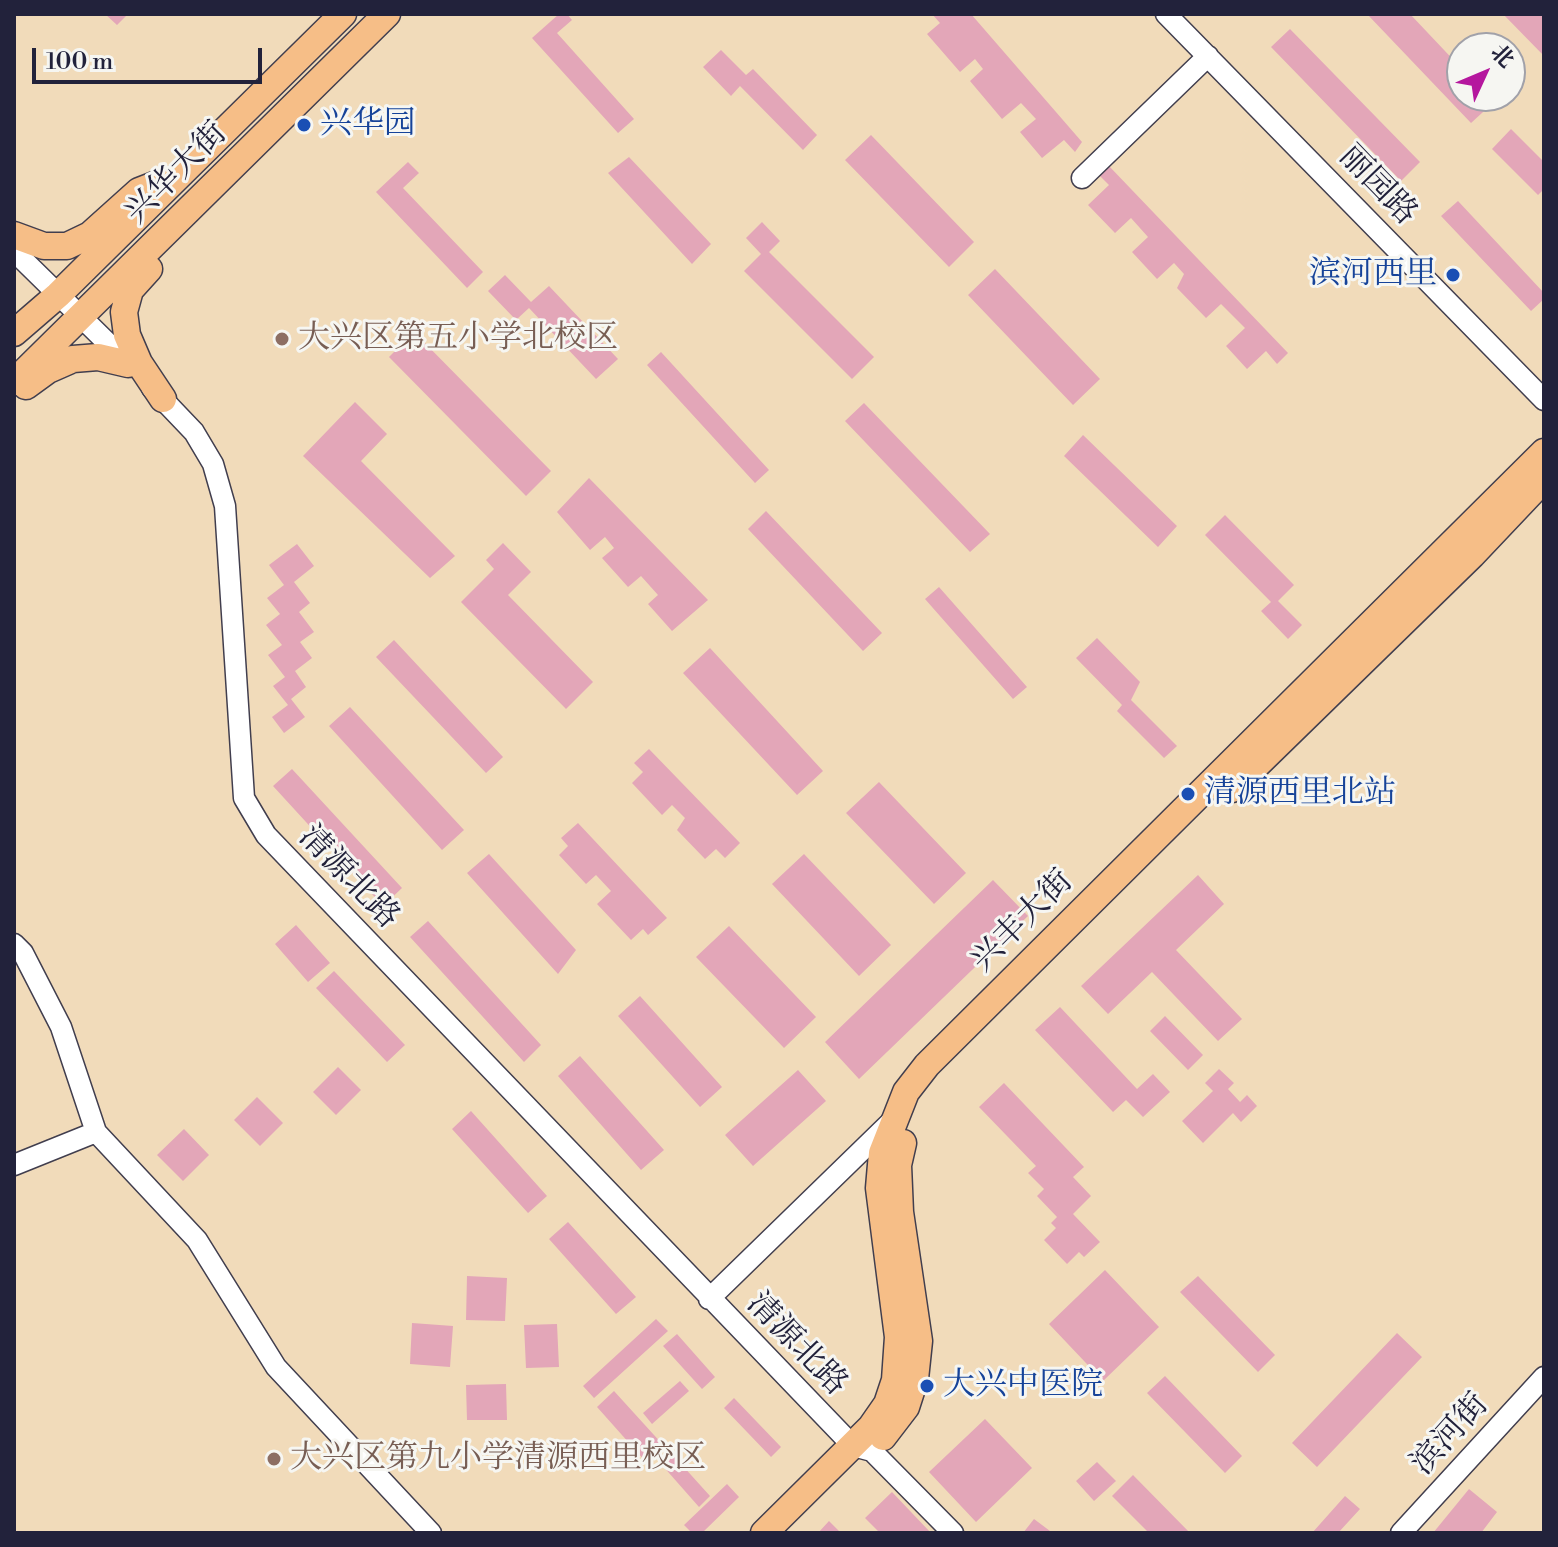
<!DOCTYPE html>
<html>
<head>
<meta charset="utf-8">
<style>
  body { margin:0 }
  #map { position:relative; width:1558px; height:1547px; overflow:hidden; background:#f1dbba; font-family:"Libre Bodoni","Noto Serif SC",serif }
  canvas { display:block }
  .frame { position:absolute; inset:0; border:16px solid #22223b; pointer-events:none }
  .north { position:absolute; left:1446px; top:32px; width:80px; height:80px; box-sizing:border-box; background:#f6f6f2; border:2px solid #a1a1a9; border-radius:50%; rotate:46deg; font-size:22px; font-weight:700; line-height:32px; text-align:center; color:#22223b }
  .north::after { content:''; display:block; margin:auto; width:28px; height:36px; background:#b5179e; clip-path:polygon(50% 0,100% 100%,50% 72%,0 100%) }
  .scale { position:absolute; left:32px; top:48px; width:230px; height:36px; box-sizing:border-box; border:4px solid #22223b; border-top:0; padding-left:10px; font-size:24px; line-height:28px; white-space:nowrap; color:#22223b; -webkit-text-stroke:6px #f6f6f2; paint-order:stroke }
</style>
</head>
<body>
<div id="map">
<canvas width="1558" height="1547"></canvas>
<div class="frame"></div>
<div class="north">北</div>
<div class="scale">100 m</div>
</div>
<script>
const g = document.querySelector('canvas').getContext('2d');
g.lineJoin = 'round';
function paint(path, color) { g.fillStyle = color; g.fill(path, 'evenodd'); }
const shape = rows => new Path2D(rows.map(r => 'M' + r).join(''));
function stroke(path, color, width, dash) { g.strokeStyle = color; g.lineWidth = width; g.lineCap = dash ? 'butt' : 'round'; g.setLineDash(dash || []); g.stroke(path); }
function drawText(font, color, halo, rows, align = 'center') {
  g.font = font + ' "Libre Bodoni","Noto Serif SC",serif'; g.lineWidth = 6; g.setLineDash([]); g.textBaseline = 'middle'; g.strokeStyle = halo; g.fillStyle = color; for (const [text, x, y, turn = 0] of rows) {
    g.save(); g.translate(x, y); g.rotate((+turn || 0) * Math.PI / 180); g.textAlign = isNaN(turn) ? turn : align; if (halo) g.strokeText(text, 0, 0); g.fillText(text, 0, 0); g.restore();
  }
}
const building = shape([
  [105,14,128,14,117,25],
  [559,14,567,14,572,20,557,33,634,119,618,133,532,38],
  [932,14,971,14,1082,142,1075,152,1064,140,1042,158,1020,132,1036,119,1021,103,1002,119,970,81,983,69,975,59,960,72,927,34,940,23],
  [1367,14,1410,14,1462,69,1462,96,1488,96,1494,102,1471,123],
  [1503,14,1544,14,1544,56],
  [1290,29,1420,162,1401,181,1271,47],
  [721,50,746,75,753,69,817,135,803,150,740,86,731,96,703,67],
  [1511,129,1544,162,1544,189,1538,195,1492,149],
  [871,135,974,242,949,267,845,160],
  [629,157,711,244,692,264,608,173],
  [408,162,419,173,403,188,483,272,467,288,376,192],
  [1109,166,1288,353,1277,364,1266,351,1247,369,1226,346,1245,328,1221,304,1206,318,1177,288,1184,274,1174,263,1157,279,1132,252,1148,237,1131,218,1115,233,1088,205,1109,185,1099,175],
  [1458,201,1544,293,1544,299,1531,311,1441,216],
  [762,222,780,241,769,252,874,357,852,379,744,271,761,254,746,238],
  [995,269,1100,379,1073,405,968,295],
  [505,275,531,302,549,286,618,359,596,379,529,308,516,320,488,291],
  [414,332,551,471,526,496,389,357],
  [661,352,769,470,755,483,647,365],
  [355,402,387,434,361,461,455,556,430,578,303,456],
  [864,403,990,534,970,552,845,421],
  [1083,435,1177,526,1158,547,1064,456],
  [589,478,708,600,672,631,648,604,658,595,641,576,628,587,602,558,614,548,605,537,590,550,557,512],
  [766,511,882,633,863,651,748,529],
  [1225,515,1294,585,1278,601,1302,625,1288,639,1261,611,1271,602,1205,535],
  [503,543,531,572,508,595,593,682,566,709,461,602,494,569,486,560],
  [297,544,314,566,294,582,310,603,299,612,314,632,300,642,312,658,295,671,306,687,291,699,305,717,284,733,272,717,288,705,273,686,285,677,268,655,282,645,266,625,280,614,267,598,284,585,269,565],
  [939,587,1027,687,1013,699,925,599],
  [1097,638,1140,682,1131,700,1177,746,1164,758,1117,711,1122,705,1076,658],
  [394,640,503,757,486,773,376,657],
  [710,648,823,771,797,795,683,673],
  [350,707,464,830,442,850,329,726],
  [649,749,740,843,725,858,716,849,705,859,677,830,685,818,672,805,662,815,632,783,643,772,634,763],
  [292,769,402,888,383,906,273,786],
  [879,782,966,873,934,904,846,813],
  [578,823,667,918,648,935,643,929,631,940,597,904,611,891,596,875,586,884,559,855,568,846,561,838],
  [489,854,576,950,558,974,467,873],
  [804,854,891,945,859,976,772,884],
  [1198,875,1224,904,1176,950,1242,1019,1218,1041,1152,972,1108,1014,1081,986],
  [993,880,1028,916,859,1079,825,1042],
  [428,921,541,1045,524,1062,410,937],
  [296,925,330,963,308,982,275,944],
  [729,926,816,1017,784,1048,696,957],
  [334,971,405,1045,387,1062,316,988],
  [640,996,722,1087,700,1107,618,1016],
  [1060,1007,1137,1089,1153,1074,1170,1092,1143,1117,1126,1100,1113,1112,1035,1030],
  [1165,1016,1203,1055,1188,1070,1150,1031],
  [580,1056,664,1150,641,1170,558,1076],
  [338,1067,361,1090,336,1115,313,1092],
  [1219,1069,1234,1083,1228,1089,1240,1102,1247,1095,1257,1106,1241,1122,1233,1113,1203,1143,1182,1121,1213,1091,1205,1083],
  [798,1070,826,1101,753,1166,725,1135],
  [1004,1083,1084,1167,1073,1177,1091,1196,1073,1214,1100,1242,1084,1257,1079,1252,1067,1264,1044,1240,1056,1228,1051,1223,1057,1217,1037,1196,1044,1189,1028,1173,1036,1166,979,1107],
  [257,1097,283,1123,260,1146,234,1120],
  [471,1111,547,1196,528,1213,452,1129],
  [184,1129,209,1155,183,1181,157,1155],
  [568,1222,636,1297,616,1314,549,1239],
  [1105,1270,1159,1327,1103,1381,1049,1324],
  [467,1276,507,1278,505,1321,466,1320],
  [1198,1276,1275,1355,1258,1372,1180,1292],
  [656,1319,668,1331,594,1398,583,1386],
  [412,1323,453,1326,450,1367,410,1364],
  [557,1324,559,1367,526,1368,524,1325],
  [1397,1333,1422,1357,1317,1467,1292,1443],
  [677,1334,715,1377,702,1389,663,1346],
  [1165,1376,1242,1456,1225,1473,1147,1393],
  [680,1381,689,1391,652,1424,643,1413],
  [506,1384,507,1420,467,1420,466,1385],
  [614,1391,664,1446,646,1462,597,1407],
  [734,1398,781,1447,771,1457,724,1408],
  [985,1419,1032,1468,976,1522,929,1472],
  [673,1455,710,1496,699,1507,662,1465],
  [1097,1462,1116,1481,1094,1501,1076,1481],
  [1133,1475,1190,1533,1149,1533,1112,1496],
  [727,1484,739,1497,702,1533,692,1533,684,1525],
  [1469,1489,1497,1512,1481,1533,1433,1533],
  [892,1492,931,1533,880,1533,865,1518],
  [1345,1496,1360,1509,1338,1533,1312,1533],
  [1034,1519,1050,1531,1048,1533,1023,1533],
  [829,1521,841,1533,818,1533]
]);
const minor = shape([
  [1166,14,1544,400],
  [1082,178,1208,56],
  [14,251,130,365],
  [152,388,194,432,213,464,225,506,244,798,266,835,853,1446,872,1451,953,1533],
  [14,944,23,953,61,1027,96,1132,197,1240,276,1367,431,1533],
  [14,1165,96,1132],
  [709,1299,894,1119],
  [1401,1533,1544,1377]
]);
const major = shape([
  [14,235,44,246,67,246,90,235,139,191,157,184],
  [149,269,130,290,124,312,127,335,139,363,163,399],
  [14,333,58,295,343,14],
  [14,382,387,14],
  [26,386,48,370,73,359,98,357,128,364],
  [1232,789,1472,555,1544,479],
  [883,1437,906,1407,915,1379,919,1341,900,1212,898,1165,903,1143],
  [764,1533,871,1427,887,1404,895,1380,898,1337,879,1188,882,1153,906,1092,927,1065,1544,452]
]);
const markers = [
  [304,125,8,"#1a4fb4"],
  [1453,275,8,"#1a4fb4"],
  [282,339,8,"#8d6e63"],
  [1188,794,8,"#1a4fb4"],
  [927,1386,8,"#1a4fb4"],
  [274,1459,8,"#8d6e63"]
];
const transitNames = [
  ["兴华园",320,125],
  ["滨河西里",1437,275,"right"],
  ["清源西里北站",1204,794],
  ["大兴中医院",943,1386]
];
const streetNames = [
  ["兴华大街",177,174,-45],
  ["丽园路",1377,186,46],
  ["清源北路",348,878,46],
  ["兴丰大街",1023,922,-45],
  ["清源北路",796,1345,46],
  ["滨河街",1451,1435,-48]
];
const educationNames = [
  ["大兴区第五小学北校区",298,339],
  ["大兴区第九小学清源西里校区",290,1459]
];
paint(building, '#e3a6b8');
stroke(minor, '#413e4e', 23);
stroke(major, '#413e4e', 29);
stroke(minor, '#fff', 20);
stroke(major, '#f6be87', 26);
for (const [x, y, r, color] of markers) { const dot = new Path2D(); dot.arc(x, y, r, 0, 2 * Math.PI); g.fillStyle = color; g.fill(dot); stroke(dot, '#f6f6f2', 3); }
drawText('32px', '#164399', '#f6f6f2', transitNames, 'left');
drawText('32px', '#22223b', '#f6f6f2', streetNames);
drawText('32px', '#785e54', '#f6f6f2', educationNames, 'left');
</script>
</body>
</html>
